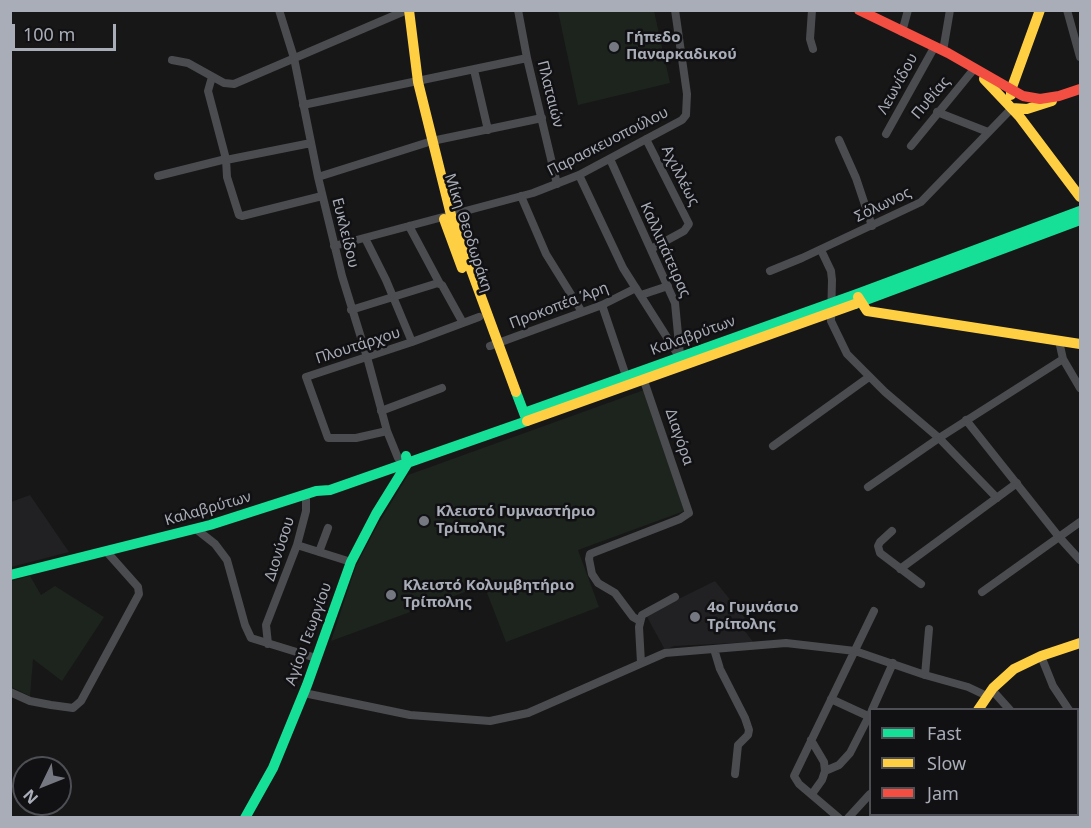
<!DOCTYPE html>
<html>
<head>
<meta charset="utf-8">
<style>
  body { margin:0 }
  #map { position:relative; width:1091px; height:828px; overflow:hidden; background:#171717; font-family:"Noto Sans",sans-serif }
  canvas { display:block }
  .frame { position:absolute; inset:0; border:12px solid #a8adb8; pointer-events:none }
  .legend { position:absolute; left:869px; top:708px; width:210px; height:108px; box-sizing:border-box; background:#111113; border:2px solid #4d4f55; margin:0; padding:8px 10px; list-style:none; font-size:18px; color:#a8adb8 }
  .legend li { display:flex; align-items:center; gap:12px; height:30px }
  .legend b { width:30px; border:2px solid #4d4f55 }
  .north { position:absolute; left:12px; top:756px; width:60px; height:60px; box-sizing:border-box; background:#111113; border:2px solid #4d4f55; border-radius:50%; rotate:227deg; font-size:16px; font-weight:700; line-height:24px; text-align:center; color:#a8adb8 }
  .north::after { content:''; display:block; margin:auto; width:21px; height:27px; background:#757880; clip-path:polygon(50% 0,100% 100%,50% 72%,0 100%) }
  .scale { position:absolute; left:12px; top:24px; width:104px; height:27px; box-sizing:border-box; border:3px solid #a8adb8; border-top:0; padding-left:8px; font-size:18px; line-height:21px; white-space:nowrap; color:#a8adb8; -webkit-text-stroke:4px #111113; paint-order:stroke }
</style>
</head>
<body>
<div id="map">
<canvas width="1091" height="828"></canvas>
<div class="frame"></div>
<ul class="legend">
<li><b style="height:8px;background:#16e098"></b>Fast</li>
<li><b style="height:8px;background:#ffcf43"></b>Slow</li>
<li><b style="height:8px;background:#f24e42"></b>Jam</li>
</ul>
<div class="north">N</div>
<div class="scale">100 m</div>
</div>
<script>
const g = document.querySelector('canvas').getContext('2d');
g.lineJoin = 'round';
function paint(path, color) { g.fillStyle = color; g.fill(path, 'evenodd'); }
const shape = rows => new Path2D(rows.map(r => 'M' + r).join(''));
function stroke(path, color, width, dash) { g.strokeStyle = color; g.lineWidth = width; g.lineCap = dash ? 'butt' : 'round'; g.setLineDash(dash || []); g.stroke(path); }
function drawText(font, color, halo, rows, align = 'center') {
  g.font = font + ' "Noto Sans",sans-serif'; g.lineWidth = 5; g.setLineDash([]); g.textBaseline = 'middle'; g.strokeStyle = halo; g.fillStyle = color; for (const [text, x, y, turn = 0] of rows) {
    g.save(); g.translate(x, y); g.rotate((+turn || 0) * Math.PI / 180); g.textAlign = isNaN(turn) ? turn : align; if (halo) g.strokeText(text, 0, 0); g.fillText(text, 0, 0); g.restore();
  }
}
const built = shape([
  [30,495,69,552,11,567,11,502],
  [715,581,745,618,739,623,753,642,674,646,665,650,646,615]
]);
const green = shape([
  [558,11,654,11,670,83,578,105],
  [644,390,687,510,578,550,599,607,506,642,484,585,331,641,356,566,377,526,408,475],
  [30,576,41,595,55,586,104,617,62,681,33,659,30,696,11,687,11,581]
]);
const street = shape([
  [279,10,294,58,318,177,342,276,367,357,387,431,398,458],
  [518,10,527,58,557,184],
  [812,10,810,39,813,49],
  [1067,10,1080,57],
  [902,32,908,10],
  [943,51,950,10],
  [172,60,188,63,224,83,234,84,407,10],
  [474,70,488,130],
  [212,77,208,91,226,159,227,177,239,215,242,216,322,196],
  [303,105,527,58],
  [937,112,988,132],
  [886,134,935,46],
  [646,139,689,224,684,231,651,249],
  [839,140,856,178,872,226],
  [911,146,974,69],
  [610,159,675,303,680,355],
  [226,160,311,143],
  [579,175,623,268,682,361],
  [158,176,226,159],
  [318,177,432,141,542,118],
  [521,196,546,254,582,312],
  [409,226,440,284],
  [365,238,386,280,412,342],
  [334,246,533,193,579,175,682,120,686,115,687,94,675,10],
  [821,250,831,271,832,280,831,321,847,354,885,392,939,438,997,498],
  [770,271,802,258,921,202,1012,108],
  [641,295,668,286],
  [602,305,626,376],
  [351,310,438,283,442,285,463,323],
  [1059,341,1063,359,1080,388],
  [490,346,602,305,636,288],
  [381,411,442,388],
  [966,420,1059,537,1080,560],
  [387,431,356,438,328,438,306,377,412,342,479,317],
  [773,446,869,377],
  [868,487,939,438,1063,359],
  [196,529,215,544,227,560,245,625,251,638,316,658],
  [892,531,880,542,878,546,880,553,921,584],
  [297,545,351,562],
  [319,552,328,528],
  [900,569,1017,483],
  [982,592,1080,522],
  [640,621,633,617,615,593,598,583,592,574,589,559,590,554,680,519,689,513,642,375],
  [268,644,266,625,297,545,306,511,306,494],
  [714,649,720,669,745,718,749,730,748,735,738,745,735,774],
  [1041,656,1053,686,1069,710],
  [641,663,639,627,642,615,675,597],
  [925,675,929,629],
  [992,690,1010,710],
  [10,692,30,701,51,705,73,708,81,701,139,594,138,587,106,551],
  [304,693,410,715,490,721,528,713,665,653,786,643,855,651,925,675,968,687,987,696],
  [831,699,870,717],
  [872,710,893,663],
  [1078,725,1080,729],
  [811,740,824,762,825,771,822,780,812,794],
  [1078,769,1080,771],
  [825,771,839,765,850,753,870,714],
  [1078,804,1080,801],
  [981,814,984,818],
  [839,818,799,784,794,776,874,611],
  [848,818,870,794],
  [1059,818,1064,814]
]);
const fast = shape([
  [855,304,1080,220],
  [524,413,857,294,1080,211],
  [10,575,210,525,316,491,330,490,527,421,516,392],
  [245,818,273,768,307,685,351,562,376,514,407,464,406,456]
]);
const slow = shape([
  [409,10,418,82,451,215,516,392],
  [984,79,1019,116,1080,197],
  [1011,95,1011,90,1040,10],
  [1012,108,1027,109,1052,101],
  [444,219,462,268],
  [858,297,867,311,1080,344],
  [527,421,855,304],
  [978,710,993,688,1014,669,1041,656,1080,643]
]);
const jam = shape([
  [859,10,948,53,1023,96,1040,99,1059,96,1080,89],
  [928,818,930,814]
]);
const markers = [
  [614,47,6,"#757880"],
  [424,521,6,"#757880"],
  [391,595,6,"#757880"],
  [695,617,6,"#757880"]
];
const poiNames = [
  ["Γήπεδο",626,38],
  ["Παναρκαδικού",626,55],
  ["Κλειστό Γυμναστήριο",436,512],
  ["Τρίπολης",436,529],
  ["Κλειστό Κολυμβητήριο",403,586],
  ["Τρίπολης",403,603],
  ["4ο Γυμνάσιο",707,608],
  ["Τρίπολης",707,625]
];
const streetNames = [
  ["Λεωνίδου",898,84,-61],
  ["Πλαταιών",550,94,76],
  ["Πυθίας",931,98,-50],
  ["Παρασκευοπούλου",608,142,-27],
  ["Αχιλλέως",680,176,63],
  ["Σόλωνος",883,205,-26],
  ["Ευκλείδου",345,233,76],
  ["Μίκη Θεοδωράκη",468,233,72],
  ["Καλλιπάτειρας",665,250,66],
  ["Προκοπέα Άρη",559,306,-21],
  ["Καλαβρύτων",693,336,-20],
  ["Πλουτάρχου",358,346,-18],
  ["Διαγόρα",679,437,71],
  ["Καλαβρύτων",208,509,-16],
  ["Διονύσου",280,549,-72],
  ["Αγίου Γεωργίου",309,634,-70]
];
paint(built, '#212123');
paint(green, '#1d241e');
stroke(street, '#4b4c50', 8);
stroke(fast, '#16e098', 10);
stroke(slow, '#ffcf43', 10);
stroke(jam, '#f24e42', 10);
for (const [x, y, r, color] of markers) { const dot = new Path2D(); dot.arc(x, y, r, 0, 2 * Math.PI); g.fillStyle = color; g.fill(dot); stroke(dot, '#111113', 2); }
drawText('bold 15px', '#a8adb8', '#111113', poiNames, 'left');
drawText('15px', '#a8adb8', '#111113', streetNames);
</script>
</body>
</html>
